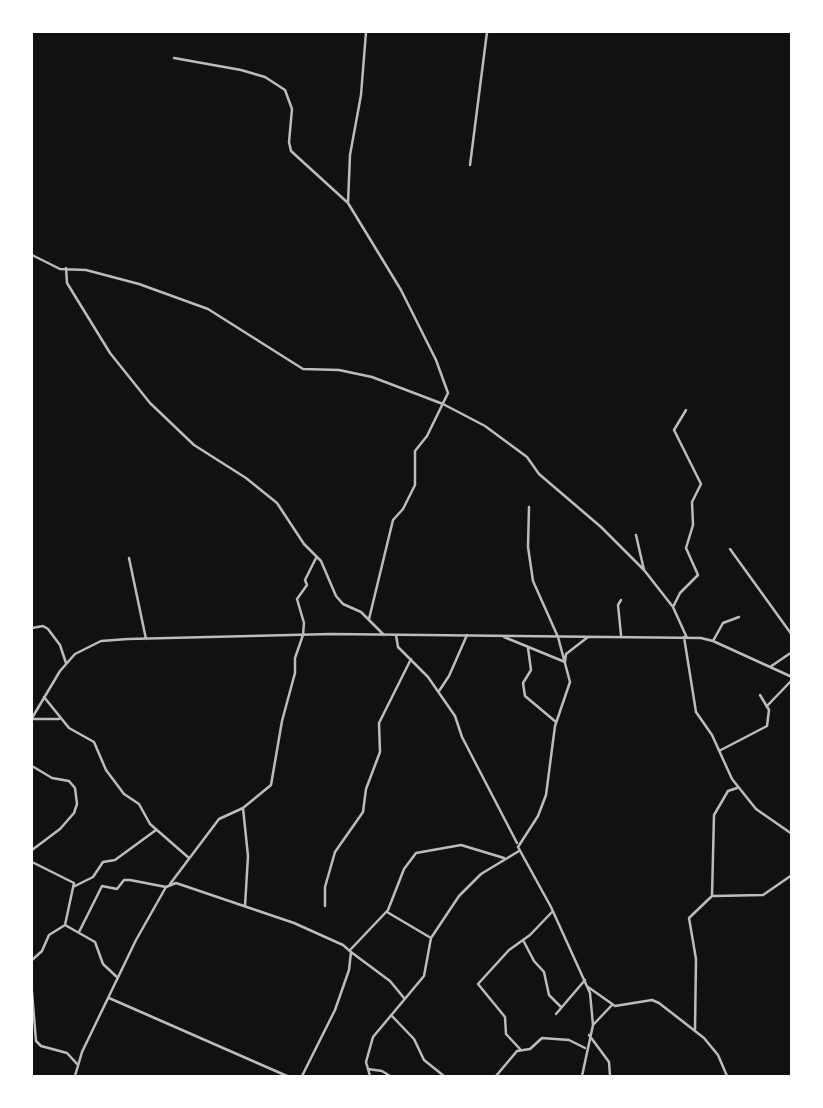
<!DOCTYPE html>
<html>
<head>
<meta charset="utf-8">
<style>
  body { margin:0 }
  #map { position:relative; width:823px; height:1108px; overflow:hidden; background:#111; font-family:"IBM Plex Serif",serif }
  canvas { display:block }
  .frame { position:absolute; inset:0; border:33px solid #fff; pointer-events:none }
</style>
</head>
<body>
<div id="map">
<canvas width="823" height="1108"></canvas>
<div class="frame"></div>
</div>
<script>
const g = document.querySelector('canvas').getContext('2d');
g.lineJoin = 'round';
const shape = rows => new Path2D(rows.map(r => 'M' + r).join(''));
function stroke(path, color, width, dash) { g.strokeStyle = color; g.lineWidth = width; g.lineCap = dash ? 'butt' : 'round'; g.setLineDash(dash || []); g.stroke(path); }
const minor = shape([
  [366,32,361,95,350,155,348,203,401,290,436,360,448,393,427,436,415,451,415,485,403,509,393,520,369,619],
  [174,58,241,70,265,77,285,90,292,109,289,142,291,151,348,203],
  [470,165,487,32],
  [32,255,60,269,86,270,139,284,208,309,303,369,339,370,372,377,443,404,485,426,527,457,539,474,601,527,644,570,673,607,687,638],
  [66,268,67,283,110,353,150,403,194,445,246,478,277,503,304,544,321,561,336,596,343,604,361,612,384,635],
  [529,507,528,547,533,581,558,637,570,682,555,726,546,795,538,816,518,847,551,907,590,993,593,1025,582,1076],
  [636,535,644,570],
  [730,549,792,635],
  [129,558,146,639],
  [673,607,680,593,698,575,686,548,693,525,692,502,701,484,674,430,686,410],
  [32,628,43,626,48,629,60,645,66,663],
  [396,635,398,647,428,677,455,716,462,737,517,843],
  [621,635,618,605,621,600],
  [504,637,565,662,566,654,588,637],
  [684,637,696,712,712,735,732,779,756,809,792,834],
  [713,641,723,623,739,617],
  [528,648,531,670,523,683,525,696,556,722],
  [770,667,792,652],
  [439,691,449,676,467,635],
  [44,697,69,728,94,742,106,770,124,794,139,804,150,824,189,858],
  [767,706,792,680],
  [32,718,60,671,75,654,101,641,128,639,331,634,701,638,713,641,792,677],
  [32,719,59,719],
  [719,751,767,726,769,710,760,695],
  [32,766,52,778,69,781,75,788,77,804,74,813,60,829,32,850],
  [32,862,74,883,65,925,95,942,103,964,118,978],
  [170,884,219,819,243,808],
  [75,886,93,877,103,862,115,860,156,830],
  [714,896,763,895,792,875],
  [245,906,248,856,243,808,271,785,282,721,295,673,295,658,303,635,304,623,297,599,307,585,305,580,316,558],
  [325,906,325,887,335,852,363,812,366,789,380,752,379,723,411,659],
  [387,912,431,938],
  [79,932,102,886,117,889,124,880,130,880,166,887],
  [523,940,534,961,544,972,549,995,561,1007],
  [351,949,388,910,404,869,416,853,461,845,504,858],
  [351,952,390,981,404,998],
  [32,960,42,951,49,935,65,925],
  [588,987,615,1006,652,1000,659,1003,704,1038,718,1055,727,1076],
  [32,992,36,1041,41,1046,67,1053,78,1065],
  [109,998,287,1076],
  [556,1014,585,980],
  [391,1015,414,1039,424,1060,444,1076],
  [593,1025,612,1005],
  [695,1029,696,959,689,918,712,896,714,815,728,791,737,788],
  [589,1035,609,1062,610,1076],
  [520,1049,506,1034,505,1017,478,984,509,950,530,935,552,912],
  [368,1069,382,1071,390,1076],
  [75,1076,82,1052,136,940,166,887,176,883,294,923,343,945,351,952,349,970,335,1010,302,1076],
  [370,1076,366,1062,373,1037,424,976,431,938,459,896,481,874,519,851],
  [496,1076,517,1051,530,1049,542,1038,569,1040,585,1048]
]);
stroke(minor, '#bcbcbc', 2.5);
</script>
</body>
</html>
